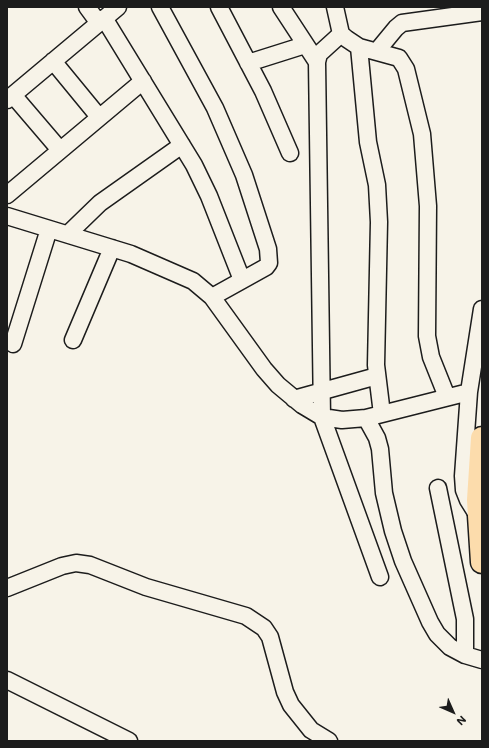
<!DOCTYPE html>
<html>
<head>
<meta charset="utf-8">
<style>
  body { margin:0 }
  #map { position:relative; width:489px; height:748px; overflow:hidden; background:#f7f3e8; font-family:Mali,sans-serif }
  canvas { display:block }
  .frame { position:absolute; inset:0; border:8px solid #1c1c1c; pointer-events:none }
  .north { position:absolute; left:433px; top:692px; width:40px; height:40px; -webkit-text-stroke:3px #f7f3e8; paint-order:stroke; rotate:135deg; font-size:11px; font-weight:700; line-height:16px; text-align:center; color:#1c1c1c }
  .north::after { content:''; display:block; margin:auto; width:14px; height:18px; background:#1c1c1c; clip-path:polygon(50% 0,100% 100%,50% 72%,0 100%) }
</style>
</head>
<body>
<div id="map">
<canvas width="489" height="748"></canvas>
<div class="frame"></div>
<div class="north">N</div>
</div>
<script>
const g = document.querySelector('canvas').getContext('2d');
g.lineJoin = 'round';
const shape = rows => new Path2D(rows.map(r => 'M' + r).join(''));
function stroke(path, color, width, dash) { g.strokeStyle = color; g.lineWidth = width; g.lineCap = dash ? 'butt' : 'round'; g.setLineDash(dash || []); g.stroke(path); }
const minor = shape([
  [87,7,98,22],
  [160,7,215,108,244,175,268,249,269,263,266,267,212,297],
  [219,7,263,91,290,153],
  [281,7,317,62],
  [335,7,341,34,347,39,359,47,399,58,406,69,422,134,428,206,427,336,431,357,447,397],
  [104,18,194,165,209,196,242,280],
  [341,34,319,54,317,62,322,417,380,577],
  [359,47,368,142,377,185,379,222,376,365,382,414],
  [377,51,396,28,402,23,482,12],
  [53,61,99,117],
  [248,63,305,45],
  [13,95,60,150],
  [7,100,118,7],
  [7,195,143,81],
  [7,216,131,254,193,281,212,297,264,369,278,385,302,405,322,417,342,420,366,418,469,392],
  [68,234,100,203,182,145],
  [73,340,112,248],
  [13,344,49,229],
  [294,399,377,376],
  [366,418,377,438,380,449,384,493,393,531,403,561,430,622,437,634,450,647,465,655,482,660],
  [438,488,465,619,465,655],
  [478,516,468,500,464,490,463,476,469,392,482,309],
  [7,588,62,566,76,563,90,565,146,587,246,616,264,628,270,637,285,692,291,705,311,730,329,741],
  [7,680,129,741]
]);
const highway = shape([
  [482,438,478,500,482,562]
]);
stroke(minor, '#1c1c1c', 19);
stroke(highway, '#1c1c1c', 25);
stroke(minor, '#f7f3e8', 16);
stroke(highway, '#fcdcac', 22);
</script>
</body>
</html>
